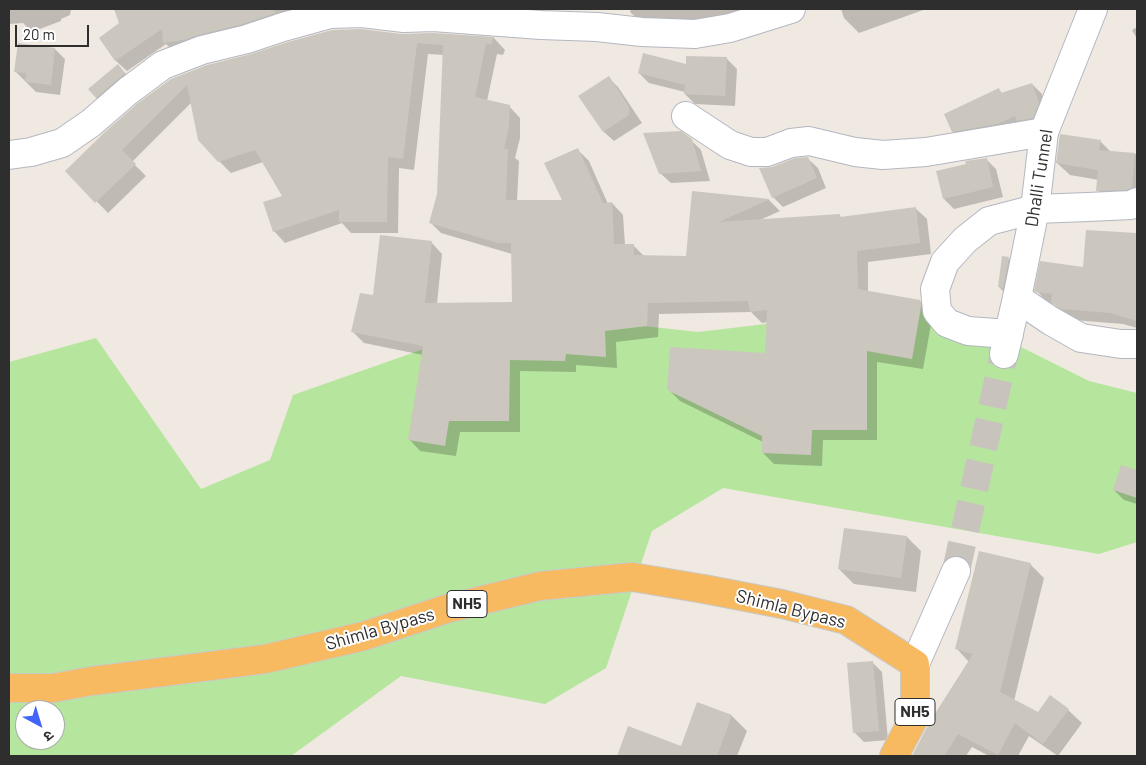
<!DOCTYPE html>
<html>
<head>
<meta charset="utf-8">
<style>
  body { margin:0 }
  #map { position:relative; width:1146px; height:765px; overflow:hidden; background:#efe9e1; font-family:Barlow,"Noto Sans Devanagari",sans-serif }
  canvas { display:block }
  .frame { position:absolute; inset:0; border:10px solid #2e2e2e; pointer-events:none }
  .north { position:absolute; left:15px; top:700px; width:50px; height:50px; box-sizing:border-box; background:#fff; border:1px solid #ababab; border-radius:50%; rotate:141deg; font-size:14px; font-weight:700; line-height:20px; text-align:center; color:#2e2e2e }
  .north::after { content:''; display:block; margin:auto; width:18px; height:22px; background:#4264fb; clip-path:polygon(50% 0,100% 100%,50% 72%,0 100%) }
  .scale { position:absolute; left:15px; top:25px; width:74px; height:22px; box-sizing:border-box; border:2px solid #2e2e2e; border-top:0; padding-left:6px; font-size:15px; line-height:18px; white-space:nowrap; color:#2e2e2e; -webkit-text-stroke:4px #fff; paint-order:stroke }
</style>
</head>
<body>
<div id="map">
<canvas width="1146" height="765"></canvas>
<div class="frame"></div>
<div class="north">उ</div>
<div class="scale">20 m</div>
</div>
<script>
const g = document.querySelector('canvas').getContext('2d');
g.lineJoin = 'round';
function paint(path, color) { g.fillStyle = color; g.fill(path, 'evenodd'); }
const shape = rows => new Path2D(rows.map(r => 'M' + r).join(''));
function stroke(path, color, width, dash) { g.strokeStyle = color; g.lineWidth = width; g.lineCap = dash ? 'butt' : 'round'; g.setLineDash(dash || []); g.stroke(path); }
function drawText(font, color, halo, rows, align = 'center') {
  g.font = font + ' Barlow,sans-serif'; g.lineWidth = 4; g.setLineDash([]); g.textBaseline = 'middle'; g.strokeStyle = halo; g.fillStyle = color; for (const [text, x, y, turn = 0] of rows) {
    g.save(); g.translate(x, y); g.rotate((+turn || 0) * Math.PI / 180); g.textAlign = isNaN(turn) ? turn : align; if (halo) g.strokeText(text, 0, 0); g.fillText(text, 0, 0); g.restore();
  }
}
const green = shape([
  [935,304,1089,381,1137,393,1137,542,1099,554,723,488,652,531,606,668,545,704,401,676,291,756,9,756,9,362,96,338,201,489,270,460,293,395,526,313,698,332],
  [25,710,55,710,55,740,25,740]
]);
const shadow = shape([
  [9,9,71,9,70,15,61,19,61,21,32,32,23,23,9,24],
  [115,9,341,9,175,53,166,44,127,71,116,61,101,38,120,24],
  [383,9,542,9,540,19],
  [631,9,787,9,738,24,642,23,630,12],
  [841,9,926,9,859,33,844,18],
  [1137,27,1137,39,1132,30],
  [433,34,494,38,505,50,503,55,497,54,487,101,509,106,520,118,520,138,515,158,519,161,517,201,564,201,577,149,589,161,608,204,612,203,623,215,625,245,633,245,645,257,688,258,693,192,769,200,780,211,758,221,840,216,842,218,915,208,927,219,931,254,868,262,868,292,920,301,931,312,932,319,923,369,877,362,877,440,823,440,822,466,774,464,763,453,763,442,680,401,669,390,766,354,768,322,762,323,751,312,659,314,658,337,616,342,617,368,576,365,576,372,520,371,520,432,460,432,456,456,420,451,409,439,423,355,364,343,353,332,374,297,431,242,442,254,437,304,513,304,512,254,441,233,430,222,438,194,444,55,428,54,414,170,399,168,398,233,351,233,342,223,285,243,274,231,284,196,263,162,231,173,219,161,192,102,132,162,146,176,108,213,67,171,171,80,402,35],
  [55,49,65,59,60,95,36,92,15,71],
  [727,59,737,69,735,106,695,104,685,94,685,92,649,83,639,73],
  [118,66,128,76,106,107,96,98],
  [608,77,618,87,642,123,614,141,604,132,580,96],
  [1032,84,1042,94,1048,114,1043,128,963,141,953,131,999,90,1003,94],
  [691,140,701,150,710,181,671,183,660,173],
  [1100,141,1111,152,1137,154,1137,201,1110,203,1098,190,1099,180,1070,175,1057,163],
  [807,158,818,168,826,188,783,207,773,197,772,168],
  [986,159,996,169,1003,197,954,209,944,199,938,172],
  [1087,232,1137,234,1137,328,1123,324,1073,320,1064,313,1054,304,1047,302,1036,290,1084,269],
  [1009,258,1019,268,1009,297,999,287],
  [1122,466,1137,471,1137,504,1124,500,1114,490],
  [907,537,921,551,916,592,854,584,839,569],
  [1030,564,1044,578,1014,701,1038,713,1068,710,1082,723,1058,756,1029,736,1018,756,989,756,972,747,966,756,913,756,930,723,969,662,957,649],
  [872,662,882,672,888,740,864,742,854,732],
  [698,703,732,716,747,731,737,756,619,756,629,728,682,747]
]);
const building = shape([
  [114,9,273,9,276,13,243,24,198,35,183,40,163,43,162,29,115,61,99,38,119,23],
  [361,29,402,34,433,33,494,37,491,45,486,43,475,97,510,105,509,126,504,149,508,149,506,200,562,200,544,163,578,148,603,203,612,202,614,244,634,244,634,255,686,256,692,191,770,199,719,222,840,214,840,217,916,207,920,243,857,251,858,289,920,300,921,307,912,359,867,351,867,430,812,430,811,455,762,453,762,436,667,390,670,347,765,353,767,310,750,312,748,301,648,303,647,326,605,331,606,357,566,354,565,361,510,360,509,421,449,421,445,446,408,440,423,346,351,332,360,293,373,295,380,235,432,241,425,303,512,302,511,243,499,243,429,223,437,194,443,45,417,43,403,159,388,157,387,222,339,222,339,210,273,232,263,202,282,196,255,150,218,162,198,140,187,85,122,150,136,164,95,203,65,171,106,131,138,103,171,79,207,65,251,54,288,42,332,30],
  [18,43,55,48,51,85,25,82,26,73,14,72],
  [643,53,686,64,686,56,727,57,725,96,684,94,685,85,638,73],
  [118,64,125,73,96,98,88,89],
  [609,76,629,107,629,115,603,132,578,96],
  [1032,83,1039,103,1033,118,1017,121,1015,116,997,124,952,132,944,114,999,88,1001,93],
  [681,131,692,139,701,171,659,174,643,133],
  [1060,134,1101,140,1099,150,1135,153,1132,188,1127,190,1096,191,1098,170,1056,163],
  [808,157,817,178,772,198,759,168,772,167,795,158],
  [987,158,993,187,943,199,936,171,966,164,965,161],
  [1086,230,1137,233,1137,321,1111,313,1061,309,1051,302,1052,294,1036,292,1034,291,1040,261,1083,267],
  [1002,256,1009,257,1003,288,998,287],
  [1121,465,1137,470,1137,498,1113,490],
  [844,528,907,536,901,578,838,569],
  [979,551,1031,563,1000,692,1038,712,1050,695,1069,709,1043,744,1015,723,998,755,958,734,944,756,912,756,929,723,973,654,955,649],
  [873,661,879,731,853,733,847,663],
  [697,702,732,715,717,756,617,756,628,726,681,746]
]);
const secondaryTunnel = shape([
  [956,571,1004,354]
]);
const minor = shape([
  [686,116,730,145,751,152,767,152,791,143,809,141,855,152,883,155,926,152,1044,132],
  [9,155,31,152,62,143,91,123,128,91,163,65,202,50,247,39,283,27,330,14,362,13,404,18,433,17,541,25,597,27,642,32,695,34,730,28,791,9],
  [1017,298,1051,321,1081,338,1121,344,1137,344],
  [1009,334,968,331,947,323,937,311,935,289,945,262,965,240,989,221,1035,209,1088,207,1131,205,1137,202]
]);
const secondary = shape([
  [1004,354,1017,298,1035,209,1044,132,1093,9],
  [915,664,956,571]
]);
const trunk = shape([
  [9,688,53,688,92,681,265,659,364,636,446,609,540,586,632,577,704,589,782,604,846,620,915,664,915,716,894,756]
]);
const shields = [
  [467,604,40],
  [915,712,40]
];
const shieldNames = [
  ["NH5",467,604],
  ["NH5",915,712]
];
const streetNames = [
  ["Dhalli Tunnel",1039,178,-81],
  ["Shimla Bypass",791,609,14],
  ["Shimla Bypass",380,629,-16]
];
paint(green, '#b6e59e');
paint(shadow, '#0003');
paint(building, '#cbc7bf');
stroke(secondaryTunnel, '#c8c4bd', 28, [28, 14]);
stroke(minor, '#b4b7c1', 30);
stroke(secondary, '#b4b7c1', 30);
stroke(trunk, '#c9c9c9', 30);
stroke(minor, '#fff', 28);
stroke(secondary, '#fff', 28);
stroke(trunk, '#f8ba60', 28);
for (const [x, y, w] of shields) { const box = new Path2D(); box.roundRect(x - w / 2, y - 13.5, w, 27, 4); g.fillStyle = '#fff'; g.fill(box); stroke(box, '#2e2e2e', 1); }
drawText('bold 16px', '#2e2e2e', null, shieldNames);
drawText('18px', '#2e2e2e', '#fff', streetNames);
</script>
</body>
</html>
